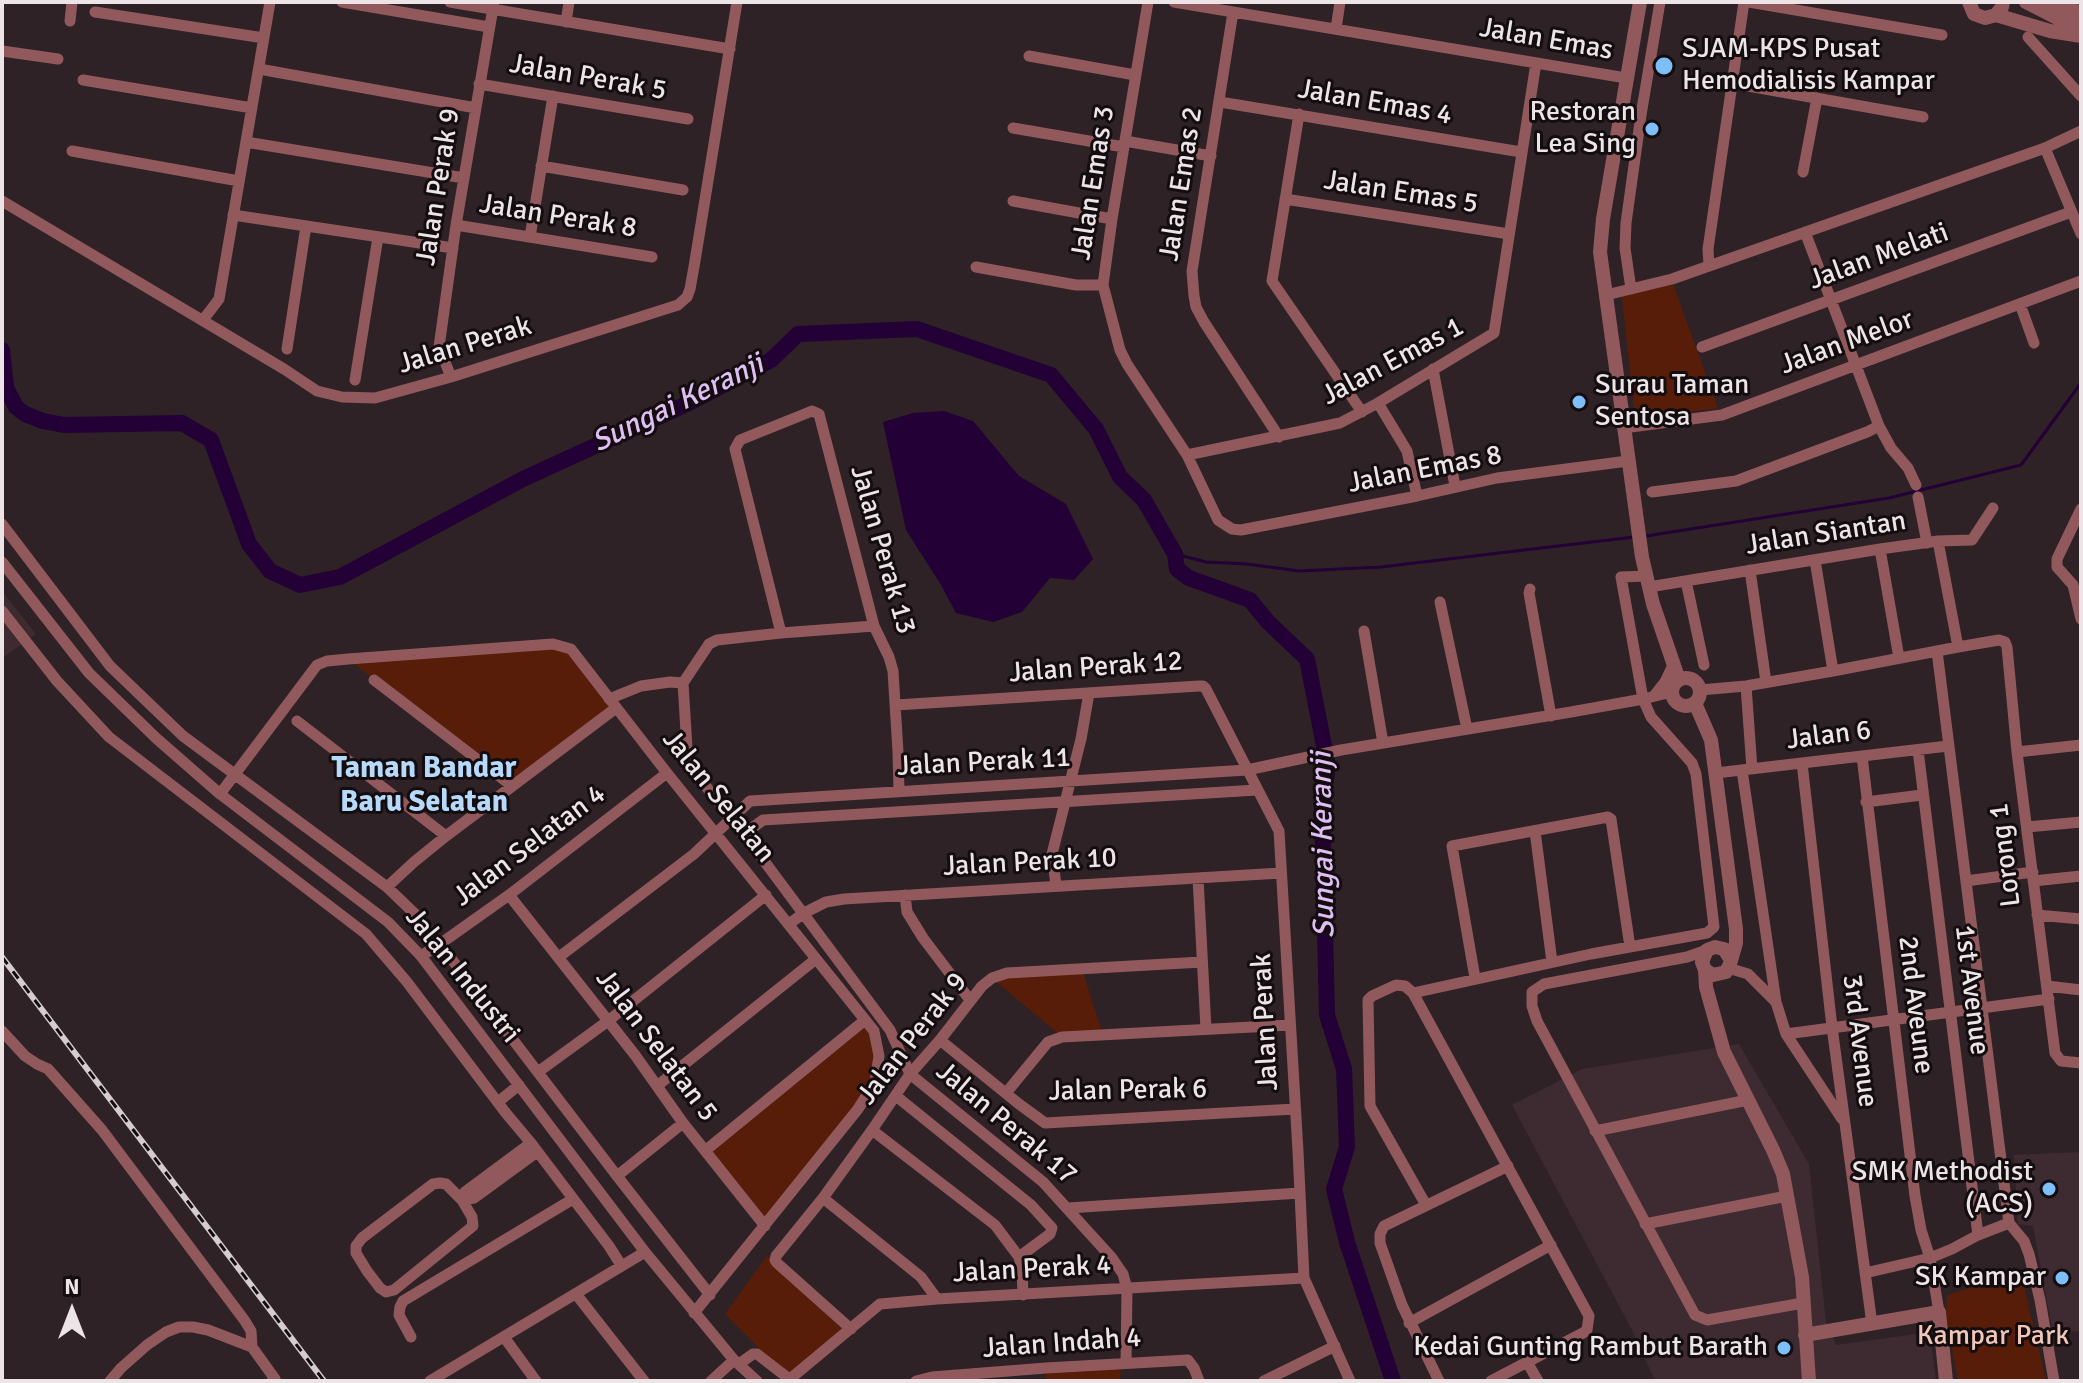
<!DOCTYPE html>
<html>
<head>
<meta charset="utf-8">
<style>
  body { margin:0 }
  #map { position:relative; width:2083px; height:1383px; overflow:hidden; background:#2e2226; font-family:Signika,sans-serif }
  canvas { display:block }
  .frame { position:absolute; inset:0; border:4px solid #ece4e7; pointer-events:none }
  .north { position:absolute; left:32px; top:1271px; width:80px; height:80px; -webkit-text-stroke:6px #130d0f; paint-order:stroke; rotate:0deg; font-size:22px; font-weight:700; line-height:32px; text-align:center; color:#ece4e7 }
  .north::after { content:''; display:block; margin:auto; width:28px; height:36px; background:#ece4e7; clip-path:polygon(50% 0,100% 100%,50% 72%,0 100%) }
</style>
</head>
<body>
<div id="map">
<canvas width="2083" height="1383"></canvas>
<div class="frame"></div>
<div class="north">N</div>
</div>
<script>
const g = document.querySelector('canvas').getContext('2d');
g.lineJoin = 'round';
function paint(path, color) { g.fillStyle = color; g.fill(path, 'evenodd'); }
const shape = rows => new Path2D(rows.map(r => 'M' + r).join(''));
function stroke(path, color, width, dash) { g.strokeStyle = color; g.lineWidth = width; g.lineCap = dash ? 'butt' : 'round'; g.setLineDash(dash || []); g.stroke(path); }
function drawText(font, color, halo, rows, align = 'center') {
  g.font = font + ' Signika,sans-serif'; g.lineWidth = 6; g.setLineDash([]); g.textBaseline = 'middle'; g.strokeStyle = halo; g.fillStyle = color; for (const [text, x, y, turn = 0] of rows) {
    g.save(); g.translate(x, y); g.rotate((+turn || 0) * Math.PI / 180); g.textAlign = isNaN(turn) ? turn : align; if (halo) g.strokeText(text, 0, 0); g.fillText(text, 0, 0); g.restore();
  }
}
const built = shape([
  [2,591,36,634,2,658],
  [1739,1044,1809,1164,1826,1322,1836,1345,1930,1332,1936,1381,1655,1381,1632,1330,1512,1105,1582,1069],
  [2081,1152,2081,1331,2053,1333,2033,1226,2018,1224,2014,1155]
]);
const green = shape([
  [1673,284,1718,408,1635,420,1622,296],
  [562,645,616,708,512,786,348,659],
  [1082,969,1103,1035,1062,1037,992,978],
  [865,1020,874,1031,875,1082,765,1226,706,1150],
  [767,1256,851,1329,790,1379,725,1314],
  [2021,1273,2046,1381,1958,1381,1946,1317,1947,1295],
  [1121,1363,1120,1381,1046,1381,1046,1368]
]);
const water = shape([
  [944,411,973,421,1019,476,1066,504,1093,559,1074,580,1050,578,1022,612,993,622,956,613,941,585,906,530,883,422,913,413]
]);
const stream = shape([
  [1646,536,1889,498,2021,465,2081,383],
  [1175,554,1206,562,1247,564,1299,571,1381,567,1634,537]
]);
const river = shape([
  [2,350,6,388,16,407,25,414,43,421,64,425,182,423,211,440,249,544,270,571,300,585,340,577,523,479,691,402,771,360,798,334,917,329,1051,375,1096,429,1120,477,1144,500,1175,554,1177,569,1189,578,1250,600,1268,622,1307,659,1328,766,1322,803,1327,1015,1344,1069,1347,1147,1334,1189,1347,1242,1393,1381]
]);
const minor = shape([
  [342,2,489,27],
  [450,2,730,49],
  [1148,2,1112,219,1103,285,1120,350,1127,364,1187,455,1218,520,1232,529,1241,530,1417,496,1497,478,1628,461],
  [1174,2,1626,78],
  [1749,2,1942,35],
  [95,12,264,38],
  [1233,12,1192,271,1194,296,1196,307,1204,322,1279,437],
  [70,21,72,2],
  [566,22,569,2],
  [1336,29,1340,2],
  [2028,37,2081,96],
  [2,51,58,59],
  [1029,56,1135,75],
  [259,69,476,108],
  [83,80,252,108],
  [1731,83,1923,117],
  [479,84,688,119],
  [1220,102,1521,152],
  [1299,114,1272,281,1362,412],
  [1013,128,1124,147],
  [1125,141,1211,156],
  [246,142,464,178],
  [2045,148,2081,234],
  [72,151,239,181],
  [541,166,683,190],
  [1803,172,1817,98],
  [1285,199,1509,234],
  [2,201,284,369,317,391,342,397,375,398,451,377,678,305,687,297,690,289,695,261,737,2],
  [1013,201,1112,219],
  [233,215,453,248],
  [456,225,652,257],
  [1805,232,1879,426,1891,448,1908,468,1916,485],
  [530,237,553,96],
  [1709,266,1708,249,1744,2],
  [976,267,1076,285,1103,285],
  [1631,289,1625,248,1626,223,1641,115,1660,2],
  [1606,295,1672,279,2045,148,2081,131],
  [2020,304,2034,343],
  [203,320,219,299,270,2],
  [1702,347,2071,212],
  [287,349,306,226],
  [1433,369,1455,486],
  [451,377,439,347,456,225,494,2],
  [355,380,378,237],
  [1378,403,1407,451,1417,496],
  [1623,428,1722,415,2081,281],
  [1187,455,1340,423,1378,403,1494,333,1536,63],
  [1652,492,1736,481,1867,432,1879,426],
  [1918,497,1927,543],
  [2081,509,2057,559,2057,567,2073,585,2081,619],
  [2,524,110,666,183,736,387,887,415,914,440,944,617,1176,710,1295],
  [1938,541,1958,647],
  [1880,549,1899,658],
  [1815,560,1833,671],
  [2,562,89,673,156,738,220,794,388,922,421,956,645,1252,734,1360,757,1381],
  [1750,570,1766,682],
  [1686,581,1704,665],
  [1649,587,1880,549,1938,541,1972,540,1993,508],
  [1530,589,1529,593,1551,716],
  [1440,602,1467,729],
  [2,611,57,681,109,737,366,934,407,982,505,1112,531,1143,609,1246,621,1265],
  [874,626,781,633,717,640,709,644,683,683,688,764,744,834,890,1030,910,1074,1043,1182,1112,1258,1123,1274,1127,1289,1126,1363],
  [1364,631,1383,743],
  [781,633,735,449,740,440,812,411,819,414,874,626,889,657,893,671,898,752,899,791],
  [1937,651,2009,1223,2024,1241,2029,1254,2040,1300,2054,1381],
  [374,680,512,786],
  [1746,686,1752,769],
  [1700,690,1746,686,1833,671,1958,647,1999,640,2005,642,2007,647,2017,752,2055,1053,2061,1061,2081,1063],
  [1654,696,1665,682,1673,665],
  [609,699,641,686,670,682,683,683],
  [896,705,1199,686,1203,686,1206,689,1279,831,1298,1151,1304,1278,1350,1381],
  [297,721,446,836],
  [1918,750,1978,1235],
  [2017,752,2081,745],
  [1862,756,1915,1196,1921,1230,1930,1258,1939,1312],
  [1802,763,1832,1027,1872,1324],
  [1742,770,1776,1002],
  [1716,773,1948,746],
  [220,794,317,665,327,661,348,659,553,644,571,649,667,773,874,1031,879,1056,875,1082,858,1109,694,1313],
  [1866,802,1922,795],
  [2027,827,2081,822],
  [1535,831,1552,962],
  [744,834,763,820,1257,790],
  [1198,878,1206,1029],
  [1966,881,2033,872],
  [2033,881,2081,876],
  [1056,885,1052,854,1081,739,1089,693],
  [387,887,414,862,446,836,616,708],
  [509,895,635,1055,683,1123,765,1226],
  [905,895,907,912,923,938,970,1000],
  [2037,915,2081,919],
  [789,924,804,913,826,902,844,899,1281,873],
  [1707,950,1687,957,1544,984,1532,992,1532,1006,1537,1021,1695,1315,1707,1320,1803,1303],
  [421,956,440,944,509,895,667,773],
  [559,957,694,854,750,801,1247,770,1341,750,1571,712,1643,699,1672,692],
  [1728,968,1748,974,1776,1002,1786,1034,1842,1119],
  [1475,978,1452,846,1608,817,1611,819,1630,947],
  [2047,986,2081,990],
  [1413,993,1591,954,1707,933,1714,927,1696,774,1692,763,1651,717,1643,699,1621,577,1647,576],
  [2,1031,25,1056,37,1064,48,1069,102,1130,245,1321,251,1331,252,1347],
  [1786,1034,2049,999],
  [940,1040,1019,1104,1045,1123,1295,1109],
  [538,1072,608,1021,766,895],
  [657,1086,816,959],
  [1006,1093,1048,1042,1062,1037,1290,1025],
  [896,1096,1031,1205,1052,1228,1050,1234,1019,1257],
  [498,1102,519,1085],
  [872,1130,995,1225,1019,1257,1022,1269,1023,1295],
  [1595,1131,1748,1100],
  [706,1150,865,1020],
  [617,1176,683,1123],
  [440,1183,446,1184,462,1200,472,1217,473,1226,394,1290,386,1292,380,1288,367,1271,356,1253,356,1246,362,1238,433,1184,440,1183],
  [823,1198,921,1277,937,1299],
  [462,1200,465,1192,531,1143],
  [462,1200,474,1198,537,1152],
  [1426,1205,1370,1106,1368,1000,1372,996,1396,985,1405,986,1413,993,1589,1316,1587,1330,1583,1333,1491,1381],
  [1068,1208,1300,1193],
  [1645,1224,1787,1196],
  [1865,1273,1930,1258,1952,1249,1978,1235,2009,1223],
  [576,1294,644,1381],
  [1409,1323,1551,1245],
  [851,1329,777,1263,775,1260,776,1256,823,1198,872,1130,910,1074,940,1040,982,986,992,978,1007,973,1202,962],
  [411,1337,399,1315,400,1307,403,1301,573,1199],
  [504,1337,536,1381],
  [1527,1362,1538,1381],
  [739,1364,753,1354,757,1354,792,1381],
  [790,1379,880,1304,937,1299,1304,1278],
  [110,1381,121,1368,147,1345,166,1332,179,1327,193,1327,208,1330,252,1347,275,1379,272,1381],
  [430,1381,645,1252],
  [711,1381,734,1360],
  [916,1381,932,1377,1046,1368,1188,1360,1194,1368,1199,1381],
  [1264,1381,1335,1346],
  [1439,1381,1402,1305,1380,1243,1380,1234,1384,1226,1508,1166]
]);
const tertiary = shape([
  [1640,2,1603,219,1600,252,1642,557,1653,604,1679,680],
  [1969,2,1974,14,1985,18,1996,15,2002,7,2003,2],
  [2026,2,2061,20,2081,24],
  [2041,5,2081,12],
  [1996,15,2050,31,2081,36],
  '1672 692a14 14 0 1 1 28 0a14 14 0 1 1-28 0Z',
  [1695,703,1711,740,1736,929,1736,943,1730,964,1726,972,1713,975,1705,970,1702,962,1707,950,1715,947,1724,949,1731,960],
  [1705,970,1706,987,1724,1052,1773,1150,1783,1174,1802,1277,1809,1381],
  [1805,1335,1939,1312,1946,1381]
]);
const rail = shape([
  [2,957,324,1381]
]);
const markers = [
  [1664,66,10,"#7ebef9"],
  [1652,129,8,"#7ebef9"],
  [1579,402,8,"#7ebef9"],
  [2049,1189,8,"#7ebef9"],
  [2062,1278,8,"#7ebef9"],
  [1784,1348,8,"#7ebef9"]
];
const streetNames = [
  ["Jalan Emas",1546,40,10],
  ["Jalan Perak 5",588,78,10],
  ["Jalan Emas 4",1375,103,10],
  ["Jalan Emas 3",1094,183,-81],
  ["Jalan Emas 2",1182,184,-81],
  ["Jalan Perak 9",439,187,-81],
  ["Jalan Emas 5",1401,193,9],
  ["Jalan Perak 8",558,217,9],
  ["Jalan Melati",1879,257,-20],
  ["Jalan Melor",1847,343,-20],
  ["Jalan Perak",465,346,-17],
  ["Jalan Emas 1",1393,362,-28],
  ["Jalan Emas 8",1425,470,-11],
  ["Jalan Siantan",1826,534,-9],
  ["Jalan Perak 13",882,550,74],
  ["Jalan Perak 12",1096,668,-4],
  ["Jalan 6",1829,736,-7],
  ["Jalan Perak 11",984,763,-3],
  ["Jalan Selatan",718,797,51],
  ["Jalan Selatan 4",530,846,-37],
  ["Lorong 1",2006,855,-97],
  ["Jalan Perak 10",1030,863,-3],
  ["Jalan Industri",462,976,51],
  ["1st Avenue",1971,990,83],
  ["2nd Aveune",1915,1005,83],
  ["Jalan Perak",1266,1022,-93],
  ["Jalan Perak 9",913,1039,-52],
  ["3rd Avenue",1859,1041,83],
  ["Jalan Selatan 5",656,1046,53],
  ["Jalan Perak 6",1128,1091,-1],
  ["Jalan Perak 17",1006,1124,40],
  ["Jalan Perak 4",1032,1270,-3],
  ["Jalan Indah 4",1062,1344,-4]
];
const poiNames = [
  ["SJAM-KPS Pusat",1682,50,"left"],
  ["Hemodialisis Kampar",1682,82,"left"],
  ["Restoran",1636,113],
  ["Lea Sing",1636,145],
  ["Surau Taman",1595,386,"left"],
  ["Sentosa",1595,418,"left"],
  ["SMK Methodist",2033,1173],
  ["(ACS)",2033,1205],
  ["SK Kampar",2046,1278],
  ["Kedai Gunting Rambut Barath",1768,1348]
];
const parkNames = [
  ["Kampar Park",1993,1337]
];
const waterNames = [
  ["Sungai Keranji",678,404,-26],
  ["Sungai Keranji",1324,845,-91]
];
const neighbourhoodNames = [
  ["Taman Bandar",424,769],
  ["Baru Selatan",424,803]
];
paint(built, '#3d2b31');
paint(green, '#571d09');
paint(water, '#230035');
stroke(stream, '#230035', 3);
stroke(river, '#230035', 16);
stroke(minor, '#92595c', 11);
stroke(tertiary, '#92595c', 14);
stroke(rail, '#d4cccf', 6);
stroke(rail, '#130d0f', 3, [9]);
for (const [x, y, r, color] of markers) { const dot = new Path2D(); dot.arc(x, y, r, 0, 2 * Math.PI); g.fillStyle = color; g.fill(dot); stroke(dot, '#130d0f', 3); }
drawText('28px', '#ece4e7', '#130d0f', streetNames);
drawText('28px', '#ece4e7', '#130d0f', poiNames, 'right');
drawText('28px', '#f1c5b7', '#130d0f', parkNames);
drawText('italic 30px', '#dfbef4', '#130d0f', waterNames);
drawText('bold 30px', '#b7dafc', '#130d0f', neighbourhoodNames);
</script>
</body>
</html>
